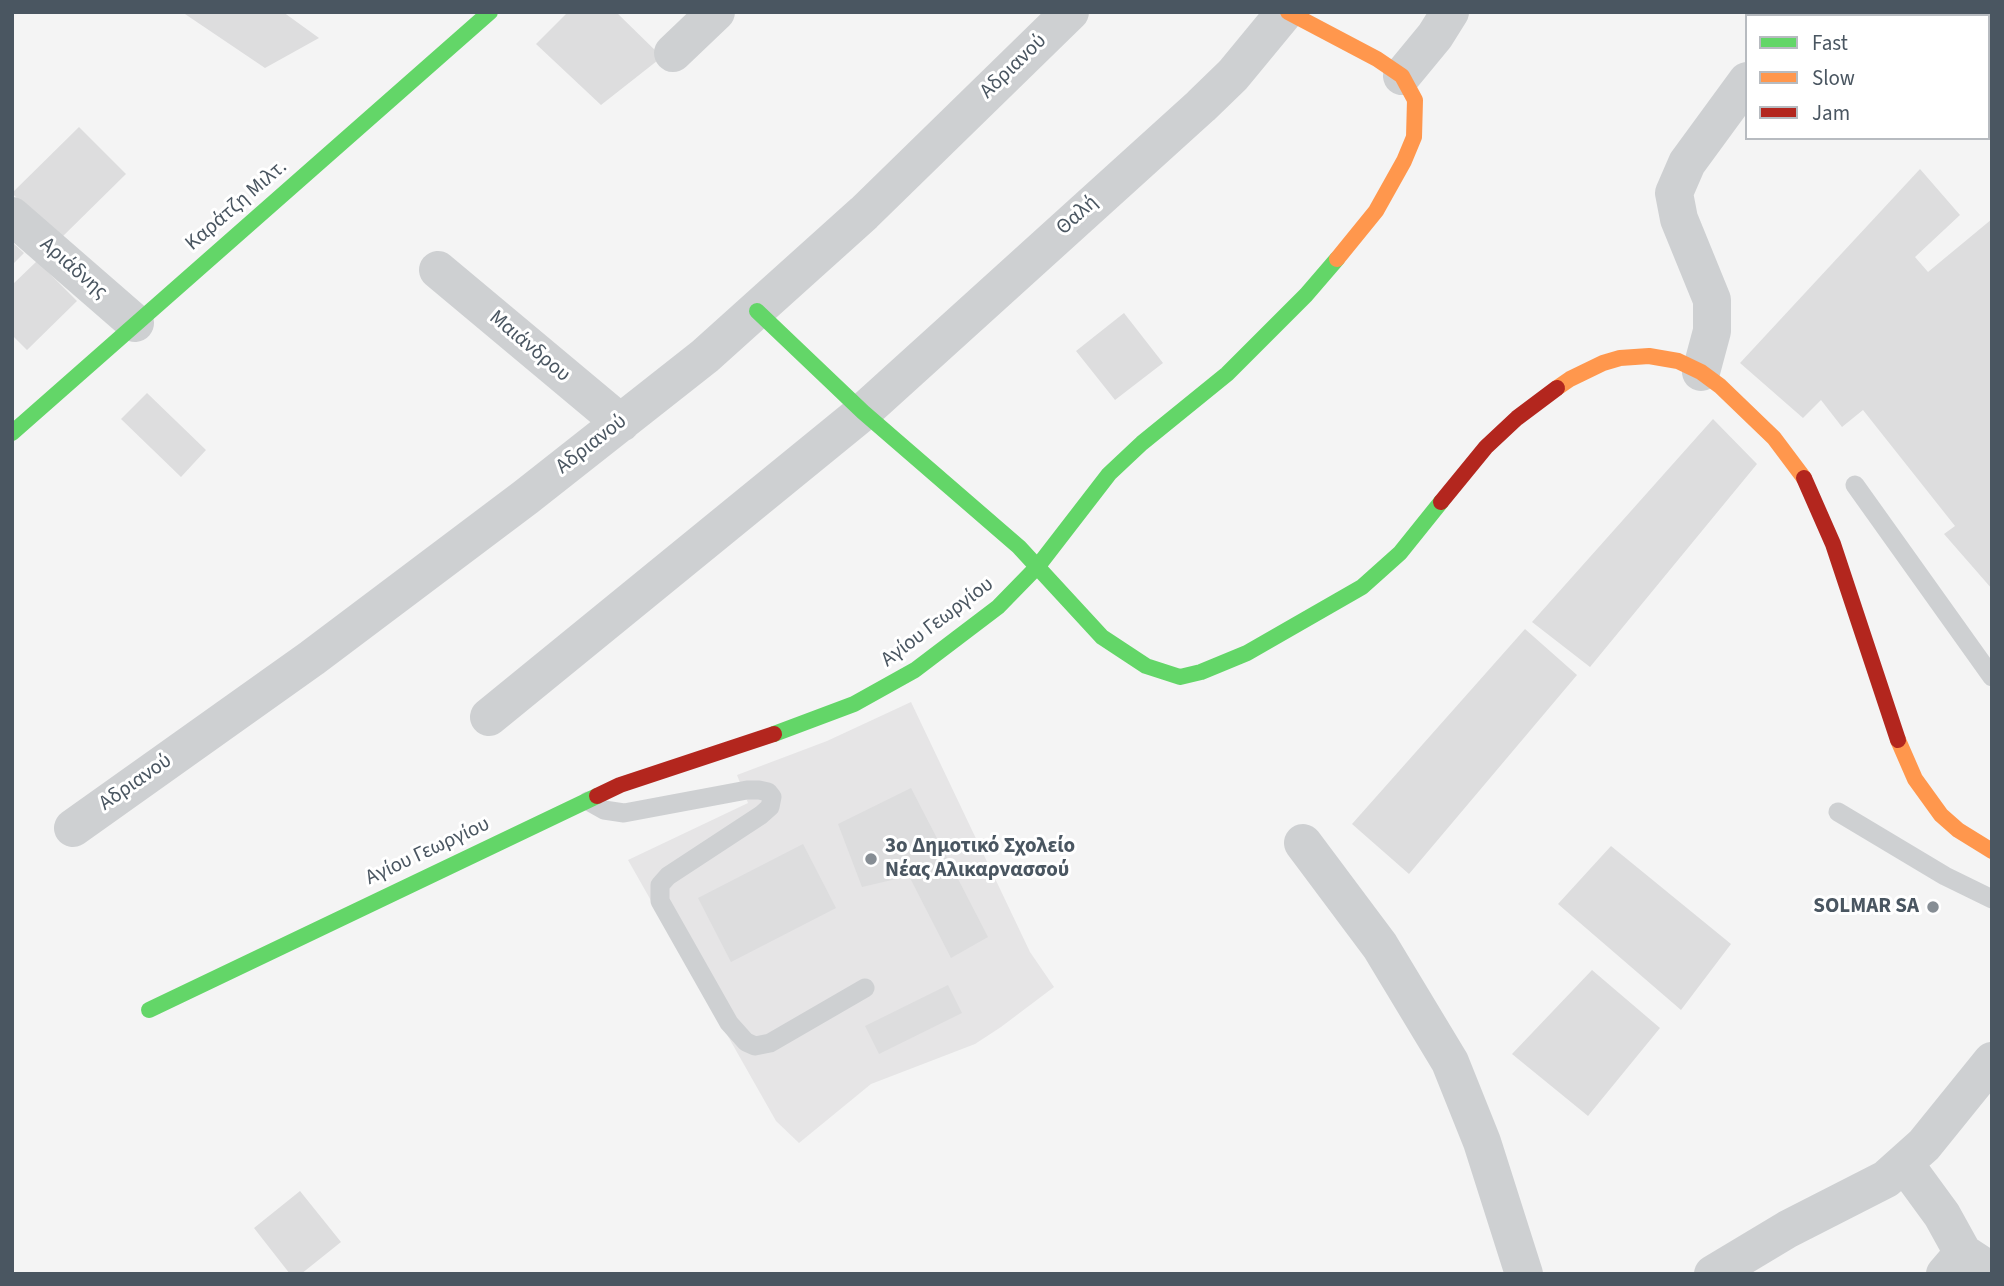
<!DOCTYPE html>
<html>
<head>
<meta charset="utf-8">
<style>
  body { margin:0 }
  #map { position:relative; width:2004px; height:1286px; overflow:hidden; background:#f4f4f4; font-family:"Source Sans 3",sans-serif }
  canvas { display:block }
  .frame { position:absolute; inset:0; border:14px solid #4a5661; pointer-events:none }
  .legend { position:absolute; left:1745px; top:14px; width:245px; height:126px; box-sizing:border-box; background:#fff; border:2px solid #b7bbc0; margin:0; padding:9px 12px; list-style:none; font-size:21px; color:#4a5661 }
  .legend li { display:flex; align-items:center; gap:14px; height:35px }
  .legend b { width:35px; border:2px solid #b7bbc0 }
</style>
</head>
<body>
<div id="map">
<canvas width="2004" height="1286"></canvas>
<div class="frame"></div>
<ul class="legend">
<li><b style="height:9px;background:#63d668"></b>Fast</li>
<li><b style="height:9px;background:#ff974d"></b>Slow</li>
<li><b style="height:9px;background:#b3261e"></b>Jam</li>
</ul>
</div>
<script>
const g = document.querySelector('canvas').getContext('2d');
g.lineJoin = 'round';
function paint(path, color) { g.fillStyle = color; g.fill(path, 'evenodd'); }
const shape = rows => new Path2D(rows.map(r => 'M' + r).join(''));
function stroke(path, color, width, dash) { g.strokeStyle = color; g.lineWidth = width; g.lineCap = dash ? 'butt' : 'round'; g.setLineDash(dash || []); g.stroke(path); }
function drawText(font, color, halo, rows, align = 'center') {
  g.font = font + ' "Source Sans 3",sans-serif'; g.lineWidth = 6; g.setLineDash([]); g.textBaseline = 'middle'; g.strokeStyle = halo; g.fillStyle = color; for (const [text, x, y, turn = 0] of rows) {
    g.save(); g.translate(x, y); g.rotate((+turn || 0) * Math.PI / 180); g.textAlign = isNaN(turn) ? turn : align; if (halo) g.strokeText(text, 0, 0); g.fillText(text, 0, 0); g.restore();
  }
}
const education = shape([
  [911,702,1030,952,1054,987,1001,1027,975,1044,871,1084,799,1143,776,1121,628,860,748,803,737,775,827,741]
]);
const building = shape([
  [182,12,283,12,319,38,265,68],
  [568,12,616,12,662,57,601,105,536,44],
  [79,127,126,174,58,241,12,193],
  [1920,169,1960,215,1915,257,1928,272,1992,219,1992,589,1944,534,1955,526,1863,410,1842,427,1821,400,1803,418,1740,363],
  [12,242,24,253,12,265],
  [37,261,77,301,27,350,12,335,12,285],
  [1124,313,1163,363,1115,400,1076,351],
  [147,393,206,450,181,477,121,419],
  [1713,419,1757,464,1590,667,1532,622],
  [1525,629,1577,675,1409,874,1352,824],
  [911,788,988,937,951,958,909,876,862,887,838,824],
  [803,844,836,908,731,962,698,898],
  [1611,846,1731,944,1681,1010,1558,904],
  [1592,970,1660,1028,1588,1116,1512,1054],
  [948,985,962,1013,879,1054,865,1026],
  [300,1191,341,1242,301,1274,290,1274,254,1228]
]);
const lane = shape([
  [1855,485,1992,677],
  [588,801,604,810,624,813,747,790,759,790,768,792,772,797,770,807,761,815,668,876,660,885,660,901,729,1023,746,1042,755,1046,770,1043,865,988],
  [1838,812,1945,876,1992,899]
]);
const street = shape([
  [1794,16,1796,12],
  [673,53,716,12],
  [1402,76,1435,36,1450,12],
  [12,216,135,323],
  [438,270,621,423],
  [1701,372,1712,331,1712,300,1679,219,1674,193,1687,163,1747,81],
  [489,717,863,412,1201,106,1233,75,1285,12],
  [73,828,312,658,526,497,705,356,864,213,1070,12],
  [1303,843,1380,946,1450,1062,1482,1142,1524,1274],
  [1904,1163,1942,1215,1963,1253,1945,1274],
  [1963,1253,1992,1272],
  [1713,1274,1788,1229,1886,1179,1924,1145,1992,1061]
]);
const fast = shape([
  [757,311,863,412,1019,547,1102,637,1146,666,1180,677,1201,672,1247,653,1362,587,1400,553,1441,502],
  [12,433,490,12],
  [774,734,854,704,915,670,998,607,1038,566,1109,474,1142,443,1227,374,1306,295,1337,259],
  [149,1010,597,796]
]);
const slow = shape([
  [1288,12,1377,59,1402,76,1415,100,1414,137,1404,161,1376,211,1337,259],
  [1557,388,1570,379,1603,363,1620,358,1649,356,1678,361,1701,372,1720,386,1774,438,1804,478],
  [1898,740,1915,779,1941,815,1958,830,1992,851]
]);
const jam = shape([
  [1804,478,1833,544,1898,740],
  [1441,502,1486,447,1517,418,1557,388],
  [597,796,620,785,774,734]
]);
const markers = [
  [871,859,7,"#868d94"],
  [1933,907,7,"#868d94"]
];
const streetNames = [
  ["Αδριανού",1014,67,-44],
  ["Καράτζη Μιλτ.",237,206,-41],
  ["Θαλή",1078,216,-42],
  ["Αριάδνης",73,269,41],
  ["Μαιάνδρου",529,347,40],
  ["Αδριανού",592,445,-38],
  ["Αγίου Γεωργίου",938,623,-37],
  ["Αδριανού",136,783,-35],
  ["Αγίου Γεωργίου",428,852,-25]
];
const poiNames = [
  ["3ο Δημοτικό Σχολείο",885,847],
  ["Νέας Αλικαρνασσού",885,871],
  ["SOLMAR SA",1919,907,"right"]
];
paint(education, '#e6e5e6');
paint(building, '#ddddde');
stroke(lane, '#ced0d2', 19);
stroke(street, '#ced0d2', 38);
stroke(fast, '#63d668', 16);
stroke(slow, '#ff974d', 16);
stroke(jam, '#b3261e', 16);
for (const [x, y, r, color] of markers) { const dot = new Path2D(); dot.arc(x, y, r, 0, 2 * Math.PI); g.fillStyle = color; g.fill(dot); stroke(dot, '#fff', 2.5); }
drawText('21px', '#4a5661', '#fff', streetNames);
drawText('bold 21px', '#4a5661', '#fff', poiNames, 'left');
</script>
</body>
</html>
